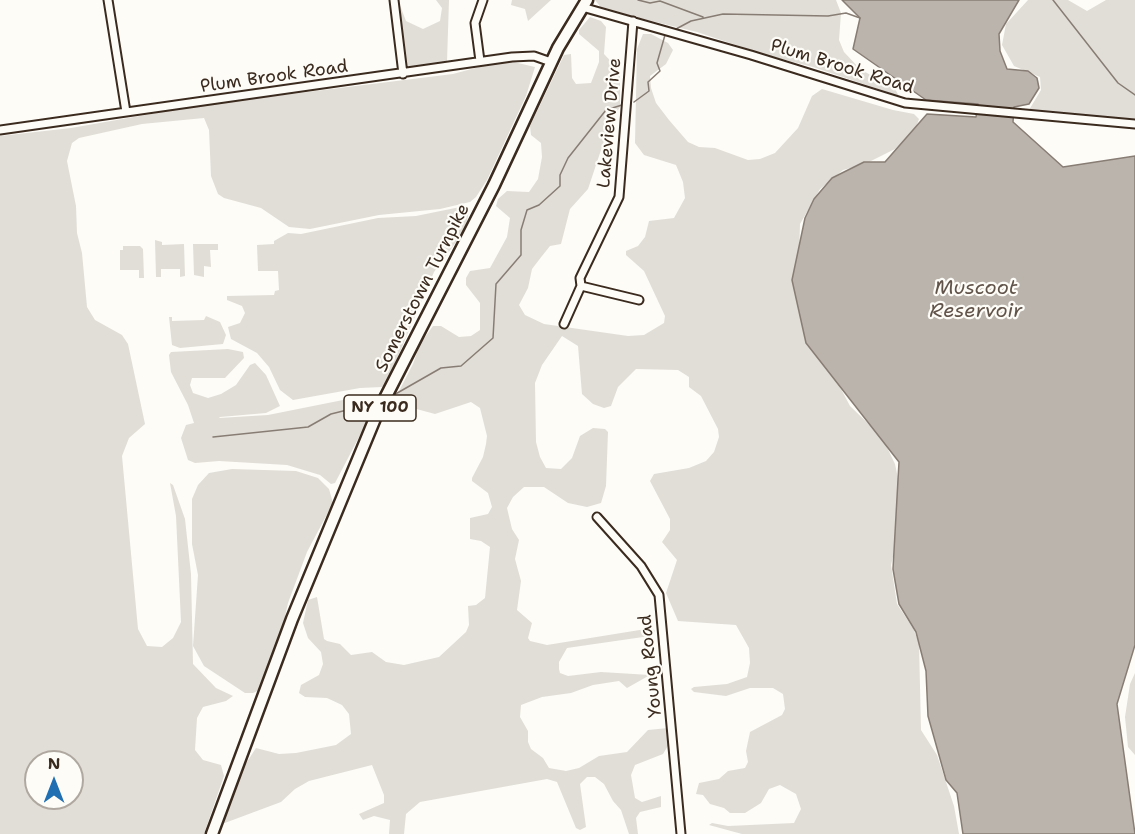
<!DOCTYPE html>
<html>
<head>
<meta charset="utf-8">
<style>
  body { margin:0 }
  #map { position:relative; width:1135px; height:834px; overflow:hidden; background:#fdfcf7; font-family:"Shantell Sans",sans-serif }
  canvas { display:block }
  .north { position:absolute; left:24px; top:750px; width:60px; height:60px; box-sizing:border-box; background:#fdfcf7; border:2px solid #afa8a0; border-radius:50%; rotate:0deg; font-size:16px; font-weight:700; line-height:24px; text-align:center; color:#3b2a1e }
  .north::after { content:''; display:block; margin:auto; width:21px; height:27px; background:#1f6fb2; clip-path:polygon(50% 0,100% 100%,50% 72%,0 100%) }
</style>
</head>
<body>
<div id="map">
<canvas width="1135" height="834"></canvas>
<div class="north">N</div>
</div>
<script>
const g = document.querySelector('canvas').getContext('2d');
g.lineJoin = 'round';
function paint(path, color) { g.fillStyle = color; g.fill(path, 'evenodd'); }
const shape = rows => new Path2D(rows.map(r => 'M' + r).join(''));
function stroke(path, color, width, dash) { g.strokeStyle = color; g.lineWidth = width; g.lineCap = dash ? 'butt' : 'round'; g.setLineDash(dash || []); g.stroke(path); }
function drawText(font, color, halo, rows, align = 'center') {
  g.font = font + ' "Shantell Sans",sans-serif'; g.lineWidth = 4.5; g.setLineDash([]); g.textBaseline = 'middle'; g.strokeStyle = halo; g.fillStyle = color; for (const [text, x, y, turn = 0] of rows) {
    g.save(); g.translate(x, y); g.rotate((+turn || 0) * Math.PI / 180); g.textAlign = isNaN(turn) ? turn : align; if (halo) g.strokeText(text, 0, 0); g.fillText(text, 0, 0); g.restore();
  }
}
const green = shape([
  [398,0,406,21,423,29,440,21,442,8,436,0,449,0,447,62,407,67],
  [512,0,551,0,528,21,525,9,511,5],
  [595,0,836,0,841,13,839,40,844,52,860,69,895,89,899,96,813,67,769,56,697,32,602,9],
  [1028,0,1068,0,1087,11,1106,0,1135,0,1135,119,1029,110,1041,90,1040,77,1014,66,1002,45,1006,24],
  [590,17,601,21,606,27,604,54,620,71,620,107,610,123,588,189,570,209,561,244,550,246,542,256,532,269,528,288,519,305,525,315,544,324,628,336,644,335,664,323,665,316,644,271,626,255,626,251,638,246,645,237,649,221,674,218,685,198,683,182,676,165,644,155,635,143,637,49,643,34,651,34,668,43,673,50,666,64,650,76,651,88,656,103,669,120,688,142,699,147,715,148,748,160,760,159,775,153,798,128,812,96,822,89,893,110,914,114,919,119,915,130,895,149,865,164,843,170,820,189,800,224,799,256,832,372,850,406,882,437,895,464,901,493,896,544,891,565,897,604,913,628,919,643,921,730,937,755,954,806,959,834,742,834,709,825,712,823,728,826,794,823,801,809,796,794,780,785,769,789,761,803,745,813,730,813,724,808,710,804,703,795,696,794,699,783,719,779,728,771,745,768,748,762,746,751,750,732,782,715,785,709,783,694,773,688,750,688,726,696,694,692,691,689,694,687,727,684,747,677,750,663,749,648,736,625,678,621,666,593,677,560,662,542,670,530,670,519,650,481,654,474,689,468,706,461,714,452,719,437,718,429,701,396,689,387,689,377,678,370,636,369,618,387,611,406,604,408,593,404,582,394,578,346,562,336,542,365,535,383,536,442,540,457,546,468,561,469,572,458,580,436,593,428,605,429,608,432,606,486,601,503,587,507,568,503,544,487,524,487,513,497,507,508,512,529,519,540,515,559,521,581,517,610,532,623,528,638,530,641,547,645,652,628,655,631,650,636,567,648,559,662,559,669,560,673,568,676,601,672,650,675,627,688,619,681,593,685,571,693,542,697,521,705,520,717,528,731,528,742,531,749,543,758,549,768,566,771,579,768,599,756,627,752,648,730,668,728,669,744,663,754,635,765,631,775,635,798,642,802,661,796,661,807,640,812,636,818,638,834,629,834,621,810,613,801,604,784,595,777,587,777,580,784,586,827,580,830,576,828,557,782,547,779,420,802,406,814,404,834,389,834,390,820,374,816,363,820,359,814,384,803,384,795,372,765,309,781,295,789,281,802,222,824,243,768,256,748,279,754,296,753,336,745,351,734,349,714,342,705,327,698,305,697,299,693,301,685,319,675,323,664,321,652,308,638,303,623,308,600,317,597,324,639,327,641,340,644,351,655,372,652,386,662,404,665,439,657,466,632,469,625,468,606,476,605,485,598,490,547,481,541,470,539,470,518,488,514,492,507,488,493,472,481,472,478,483,457,486,444,487,436,480,408,471,402,435,414,409,407,399,401,397,395,413,364,420,344,433,326,441,326,459,337,471,336,480,330,480,303,466,285,466,278,470,271,490,268,507,237,510,218,496,206,498,199,507,191,529,192,538,179,542,157,541,143,531,135,530,126,564,55,571,54,572,78,576,84,591,83,599,62,599,51,579,34,579,30],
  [505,60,535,67,526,96,487,180,476,197,470,202,440,209,379,215,310,229,289,227,261,208,224,198,218,194,211,176,209,130,204,118,142,124,79,138,72,143,67,161,76,206,77,233,82,253,87,307,95,320,122,335,128,344,145,424,129,438,122,456,138,629,147,646,162,647,173,638,181,622,176,516,170,483,173,485,185,519,191,574,193,664,216,688,233,696,226,701,203,707,197,718,195,750,203,760,221,765,224,776,204,834,0,834,0,136,71,128,202,105,453,74],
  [36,762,72,762,72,798,36,798],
  [465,206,469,211,465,230,434,272,387,382,382,387,360,388,293,400,280,390,269,367,257,353,231,339,228,327,240,323,245,313,242,306,227,300,227,296,274,295,275,291,279,290,278,271,258,271,257,245,274,244,274,241,288,233,301,234,378,218,416,216],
  [155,240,162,242,162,245,184,244,185,276,180,277,180,269,161,269,161,277,156,277],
  [193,244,218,244,218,250,210,250,211,267,204,266,204,277,194,275],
  [123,246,140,246,143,249,144,278,139,278,139,270,120,270,120,250,123,250],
  [206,316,220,322,226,335,223,344,180,348,172,345,169,317,172,317,172,321,204,320],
  [228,349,243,352,244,358,225,378,192,378,190,385,193,393,208,398,221,394,236,385,250,365,255,363,266,375,280,406,266,413,220,417,219,418,268,415,363,396,374,400,370,416,335,483,331,484,320,475,287,465,219,461,195,463,188,460,181,438,186,425,194,423,188,405,171,372,169,355,171,352],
  [232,469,296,471,318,478,329,489,333,503,307,552,288,603,278,648,260,690,253,693,245,693,204,666,193,646,198,575,192,544,192,499,198,485,209,473],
  [1135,673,1135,755,1128,747,1125,717,1130,684]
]);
const water = shape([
  [842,0,1019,0,999,34,1000,51,1007,69,1028,71,1037,78,1039,88,1029,104,1014,107,1013,122,1063,167,1135,156,1135,645,1117,704,1135,834,963,834,957,793,946,780,928,716,926,671,916,632,899,604,893,569,899,462,806,343,792,280,805,218,814,199,832,178,864,162,885,162,927,114,976,117,978,104,926,100,853,49,860,18,842,0]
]);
const stream = shape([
  [638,0,650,3,660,1,703,17],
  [1053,0,1118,83,1135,95],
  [676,29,691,21,723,14,828,16,846,13,860,18],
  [634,102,649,91,648,82,660,71,657,63,665,35],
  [392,396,441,368,461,366,493,338,496,284,521,255,521,230,527,210,539,205,560,186,560,175,568,158,606,110,622,105],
  [213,437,308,427,331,414,371,404]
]);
const minor = shape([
  [108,0,126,112],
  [394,0,403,74],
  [582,7,751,55,905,103,1135,124],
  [480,61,475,23,483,0],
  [0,130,512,57,534,56,551,62],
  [581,286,639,300],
  [564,324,581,286,580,278,619,197,633,21],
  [597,517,641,566,659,595,681,834]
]);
const primary = shape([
  [212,834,292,619,376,416,494,185,558,48,587,0]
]);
const shields = [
  [380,408,72]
];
const shieldNames = [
  ["NY 100",380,408]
];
const streetNames = [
  ["Plum Brook Road",842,67,17],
  ["Plum Brook Road",274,77,-8],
  ["Lakeview Drive",610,123,-85],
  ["Somerstown Turnpike",423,288,-63],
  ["Young Road",651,666,-96]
];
const waterNames = [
  ["Muscoot",976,289],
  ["Reservoir",976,312]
];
paint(green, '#e1ded7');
paint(water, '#bbb4ad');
stroke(water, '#887d74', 1.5);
stroke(stream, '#887d74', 1.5);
stroke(minor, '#3b2a1e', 11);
stroke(primary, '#3b2a1e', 15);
stroke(minor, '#fdfcf7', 7);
stroke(primary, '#fdfcf7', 10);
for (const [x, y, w] of shields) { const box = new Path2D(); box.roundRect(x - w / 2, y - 13, w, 26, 4.5); g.fillStyle = '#fdfcf7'; g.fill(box); stroke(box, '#3b2a1e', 1.5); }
drawText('bold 16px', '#3b2a1e', null, shieldNames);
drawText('18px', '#3b2a1e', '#fdfcf7', streetNames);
drawText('italic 20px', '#615349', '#fdfcf7', waterNames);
</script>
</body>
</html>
